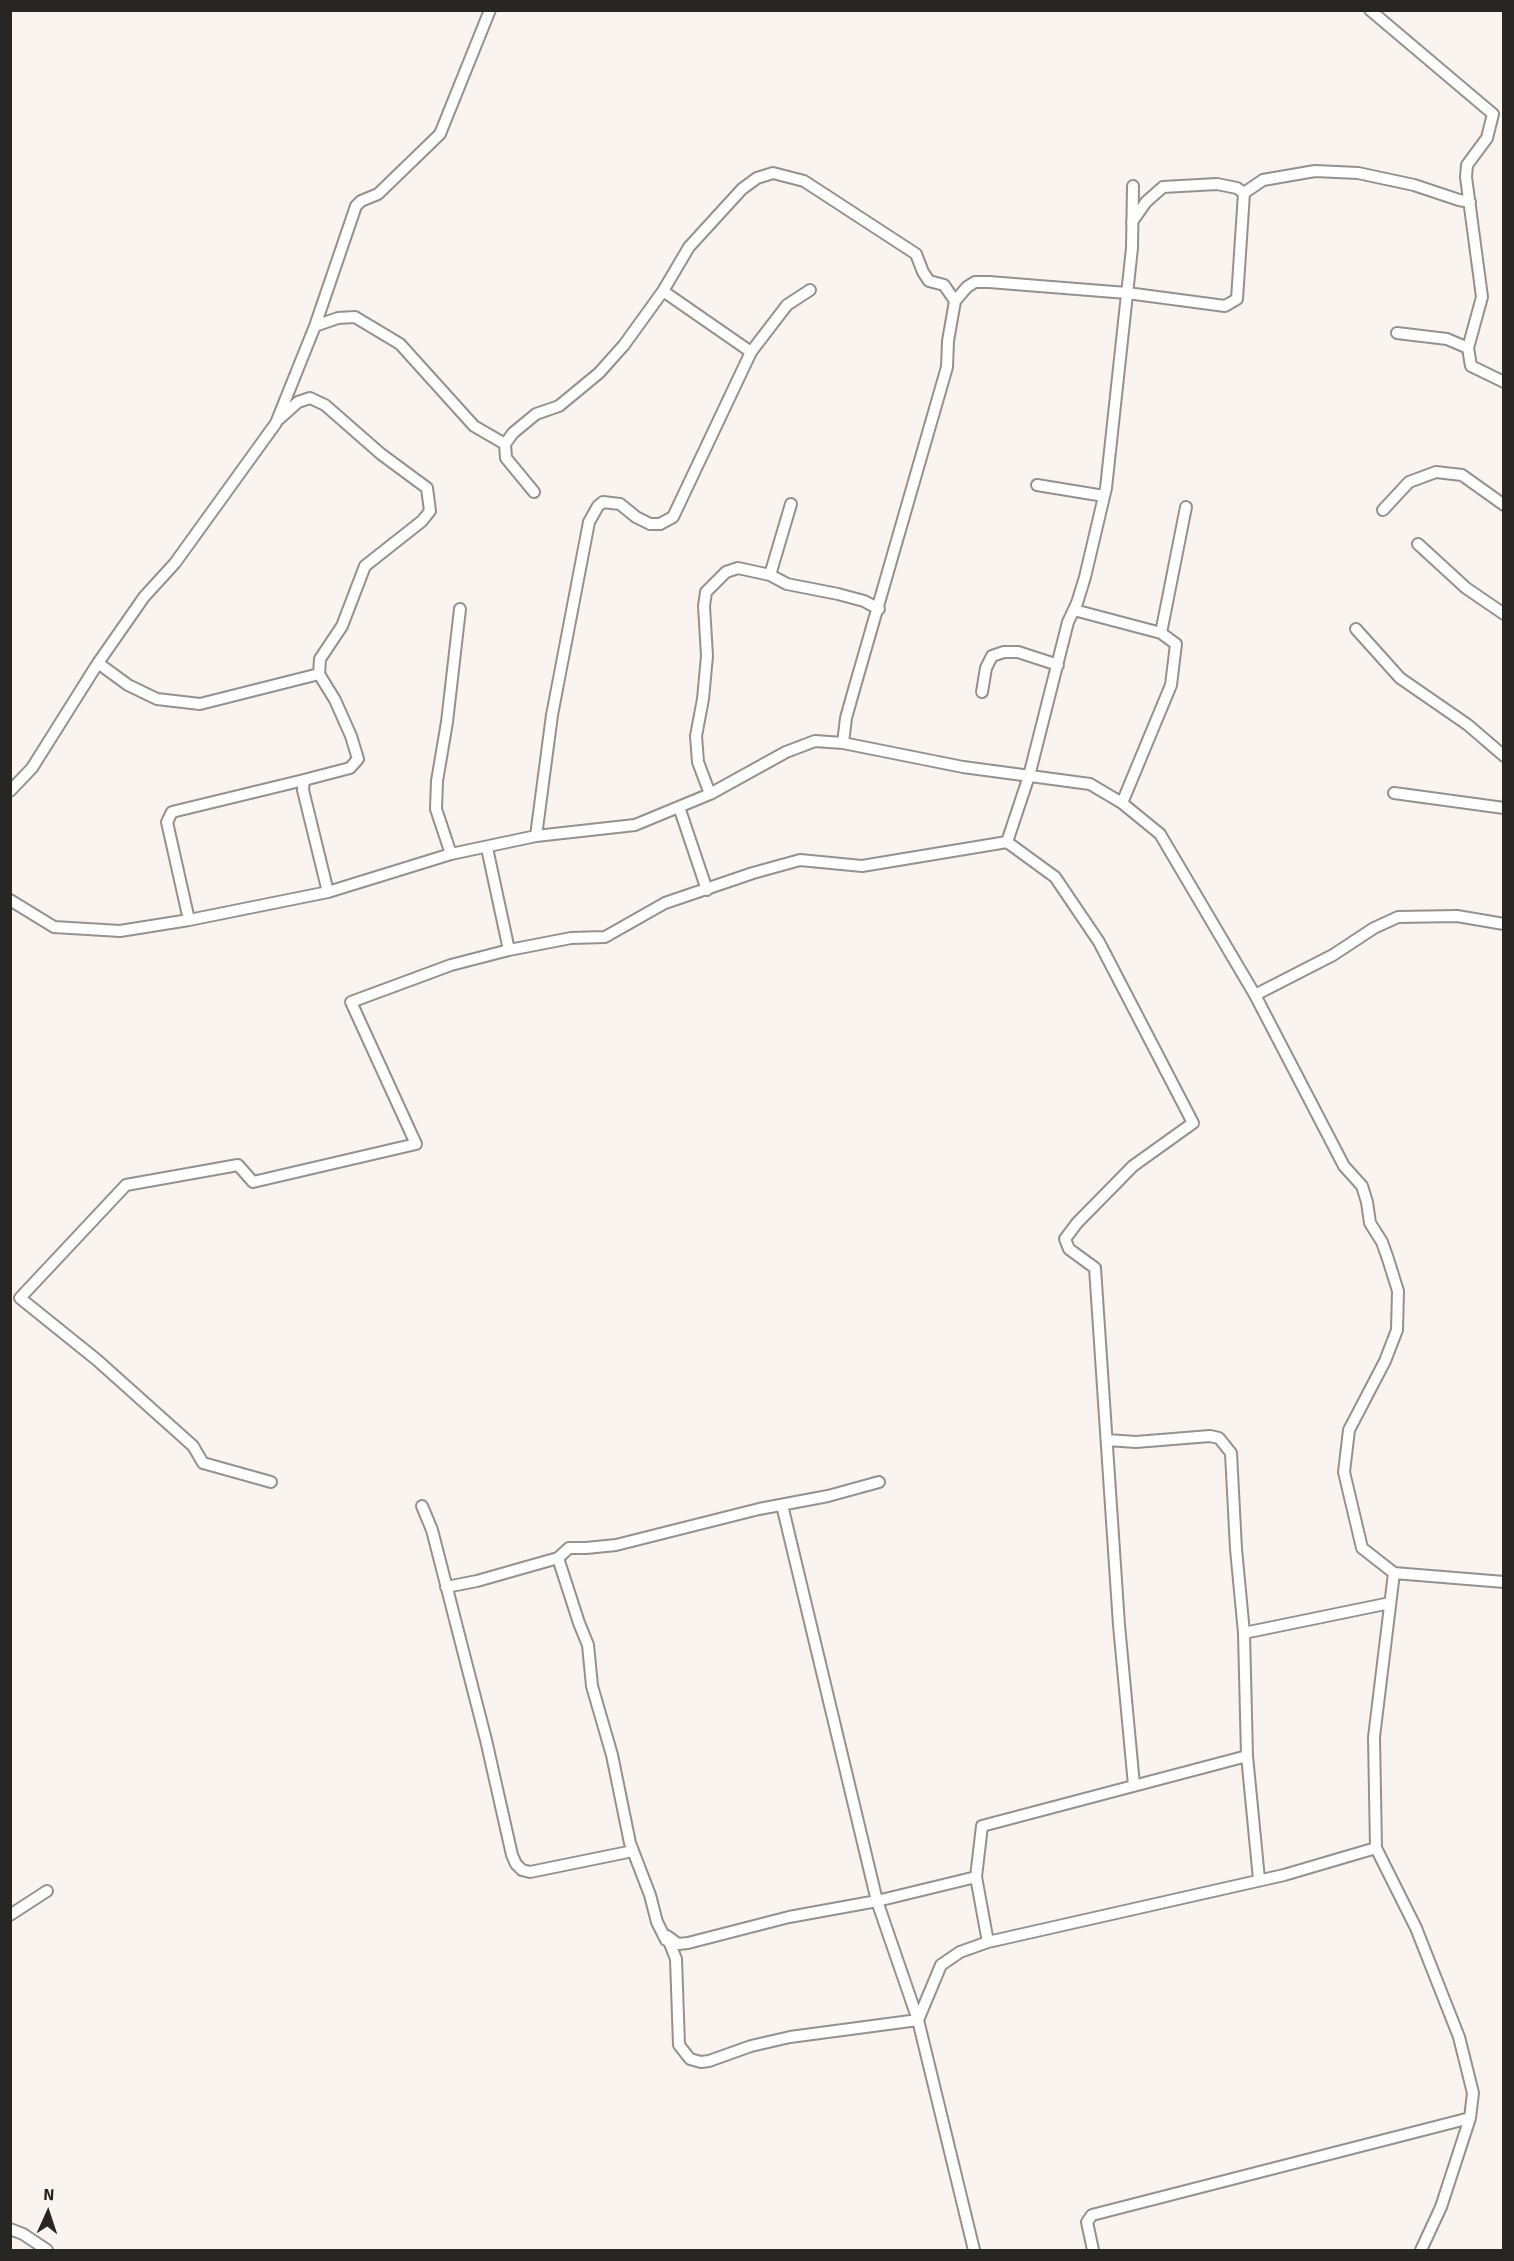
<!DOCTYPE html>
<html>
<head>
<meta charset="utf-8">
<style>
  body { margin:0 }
  #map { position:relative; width:1514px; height:2261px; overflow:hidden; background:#f9f4ef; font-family:Signika,sans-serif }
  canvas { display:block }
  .frame { position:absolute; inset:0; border:12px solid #282624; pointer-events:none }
  .north { position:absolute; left:18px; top:2183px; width:60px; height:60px; -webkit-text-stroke:4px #f9f4ef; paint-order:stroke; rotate:3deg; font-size:16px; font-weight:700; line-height:24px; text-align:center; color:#282624 }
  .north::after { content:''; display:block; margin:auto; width:21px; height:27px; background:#282624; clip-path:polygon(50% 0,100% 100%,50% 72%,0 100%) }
</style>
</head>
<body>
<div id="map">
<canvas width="1514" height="2261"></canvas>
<div class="frame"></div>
<div class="north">N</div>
</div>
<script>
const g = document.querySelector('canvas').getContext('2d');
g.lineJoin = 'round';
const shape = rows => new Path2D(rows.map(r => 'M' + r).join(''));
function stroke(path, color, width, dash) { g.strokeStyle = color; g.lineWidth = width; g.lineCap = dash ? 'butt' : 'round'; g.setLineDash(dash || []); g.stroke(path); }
const minor = shape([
  [1370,10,1493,114,1487,138,1467,165,1466,177,1482,297,1468,348],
  [1244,193,1263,180,1315,171,1358,173,1414,185,1459,200,1470,202],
  [663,291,751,352],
  [315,326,338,318,355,317,400,344,474,426,505,444],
  [1397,333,1447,339,1468,348,1471,366,1504,382],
  [279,419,298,402,310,398,325,405,381,454,427,488,430,511,422,521,365,566,342,626,320,659,319,674,335,700,351,736,358,759,350,768,304,780,303,790,328,892],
  [1037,485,1104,496],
  [534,492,506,458,505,444,513,433,536,414,559,406,599,373,624,345,663,291,689,247,742,189,757,178,773,173,804,181,916,254,923,272,929,281,944,285,955,301],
  [1383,510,1409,482,1436,472,1462,475,1504,505],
  [1418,544,1466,588,1504,614],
  [770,575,791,504],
  [1074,610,1161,633,1176,644,1171,685,1122,803],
  [1356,629,1400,678,1468,725,1504,756],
  [1161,633,1186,507],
  [98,663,128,685,157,699,200,704,319,674],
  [982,692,986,668,992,656,1004,652,1018,652,1058,665],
  [843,743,846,718,855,686,947,367,948,341,955,301,967,287,975,282,989,282,1127,293,1225,306,1237,299,1244,193,1237,188,1217,184,1163,187,1146,202,1132,222],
  [10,791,32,768,98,663,144,597,175,563,276,423,315,326,356,206,361,201,378,194,440,134,490,10],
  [1394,793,1504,808],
  [710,794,698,762,696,736,703,699,707,656,704,606,706,592,726,572,738,568,770,575,787,584,838,594,864,601,879,609],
  [679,807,707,890],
  [536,836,552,715,589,522,598,506,603,502,620,504,636,517,650,524,660,524,673,517,751,352,787,305,810,290],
  [1007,842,1029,776,1068,622,1077,603,1085,577,1106,488,1132,248,1133,186],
  [487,848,509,950],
  [451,854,436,809,437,781,447,722,460,609],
  [10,900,54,927,120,931,189,920,328,892,451,854,536,836,635,825,710,794,786,752,815,741,843,743,963,767,1090,784,1122,803,1160,834,1255,995,1344,1166,1362,1186,1367,1202,1370,1223,1382,1242,1388,1259,1398,1291,1397,1330,1385,1361,1349,1430,1344,1472,1362,1548,1394,1573,1504,1582],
  [189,920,167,822,172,812,304,780],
  [1255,995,1333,955,1374,928,1398,917,1457,916,1504,924],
  [1107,1440,1136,1442,1210,1436,1219,1438,1231,1453,1236,1549,1244,1633,1247,1756,1259,1879],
  [271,1482,203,1463,193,1446,97,1360,20,1298,126,1185,238,1165,253,1182,416,1144,351,1002,451,965,509,950,571,938,605,937,665,903,753,873,800,860,862,866,1007,842,1055,877,1099,942,1193,1123,1133,1166,1077,1223,1065,1239,1069,1249,1095,1268,1119,1625,1134,1785],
  [422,1506,432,1530,486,1740,512,1855,516,1864,522,1870,530,1872,633,1851],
  [558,1558,579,1623,588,1645,592,1686,612,1755,630,1843,650,1895,657,1922,666,1940,667,1936,678,1944,688,1943,789,1917,877,1901,976,1877],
  [1394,1573,1374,1737,1376,1848,1416,1928,1459,2037,1473,2093,1470,2118,1441,2207,1421,2250],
  [446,1587,477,1581,558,1558,569,1548,586,1548,616,1545,759,1509,828,1496,879,1482],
  [1244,1633,1390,1603],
  [10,1915,47,1891],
  [667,1936,676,1959,679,2045,690,2059,701,2062,709,2061,751,2046,790,2037,918,2020,877,1901,782,1505],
  [988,1942,976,1877,982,1826,1247,1756],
  [10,2229,23,2234,47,2250],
  [974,2250,918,2020,941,1965,960,1952,988,1942,1284,1875,1376,1848],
  [1093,2250,1087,2222,1092,2215,1470,2118]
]);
stroke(minor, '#96918d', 14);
stroke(minor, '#fff', 10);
</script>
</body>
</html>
